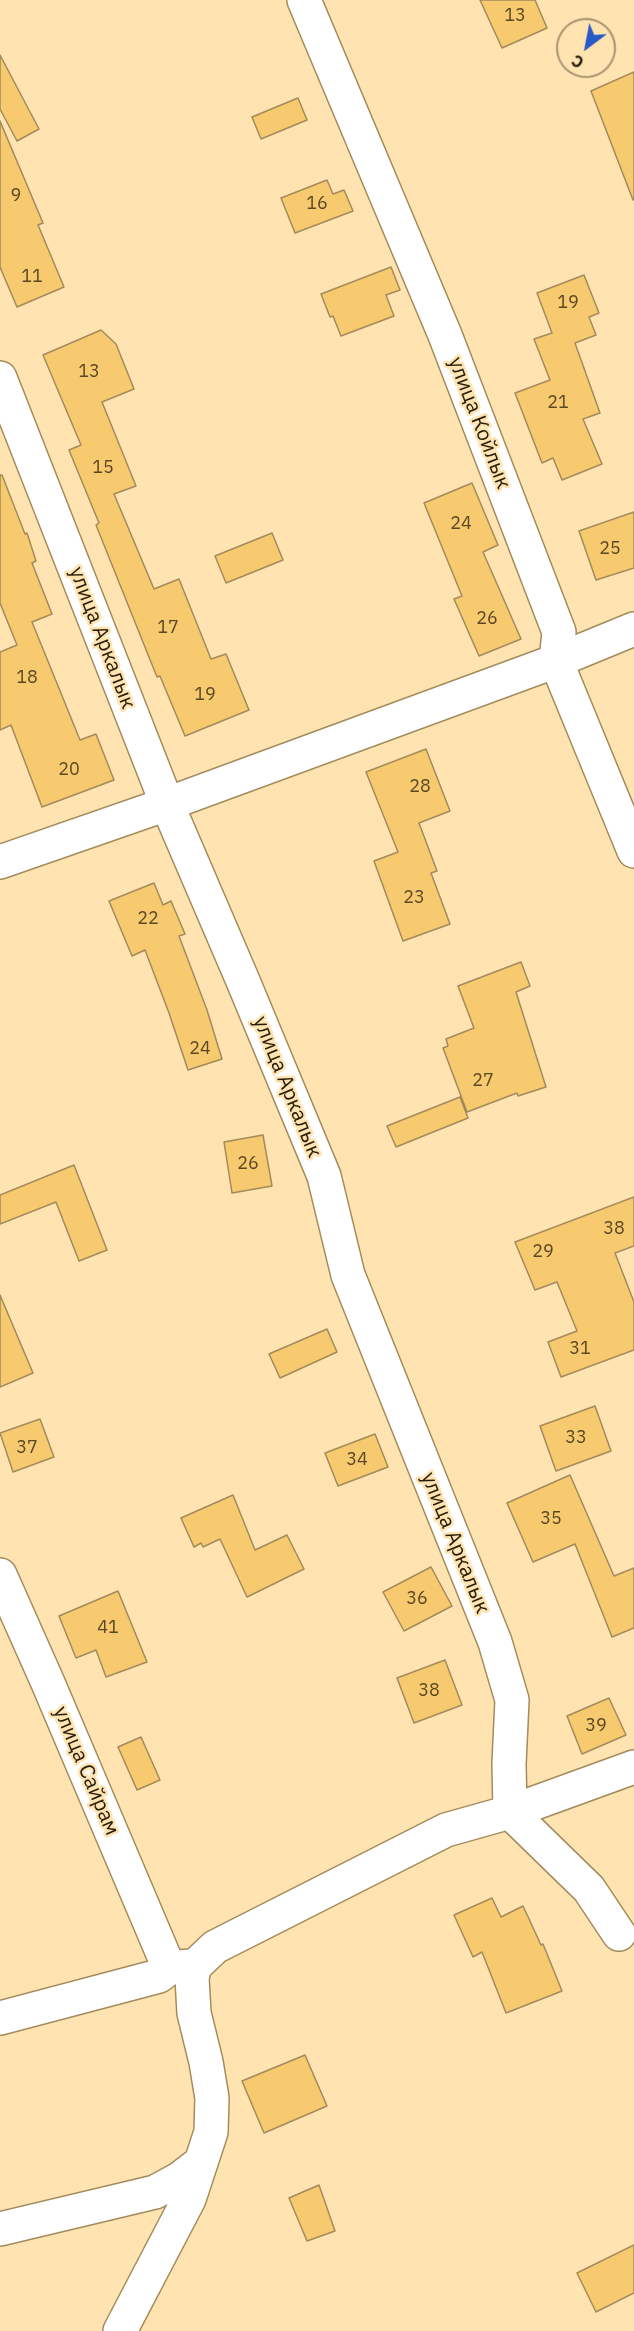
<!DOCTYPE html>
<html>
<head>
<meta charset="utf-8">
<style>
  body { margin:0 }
  #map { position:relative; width:634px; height:2331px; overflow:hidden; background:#ffe4b2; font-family:"IBM Plex Sans",sans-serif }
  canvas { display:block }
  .north { position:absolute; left:556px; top:18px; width:60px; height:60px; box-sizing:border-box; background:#ffe4b2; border:2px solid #a8946e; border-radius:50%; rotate:212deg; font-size:16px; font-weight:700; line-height:24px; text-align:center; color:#251c08 }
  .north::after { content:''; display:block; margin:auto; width:21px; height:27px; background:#2759c7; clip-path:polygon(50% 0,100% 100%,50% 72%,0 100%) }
</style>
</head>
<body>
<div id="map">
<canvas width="634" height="2331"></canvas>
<div class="north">С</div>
</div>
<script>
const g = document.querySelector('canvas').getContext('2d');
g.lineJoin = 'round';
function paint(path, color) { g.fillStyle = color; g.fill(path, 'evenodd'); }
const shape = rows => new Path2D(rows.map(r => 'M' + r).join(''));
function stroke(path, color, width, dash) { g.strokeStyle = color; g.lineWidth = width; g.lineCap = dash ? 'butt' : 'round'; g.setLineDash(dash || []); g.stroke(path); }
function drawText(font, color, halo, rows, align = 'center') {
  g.font = font + ' "IBM Plex Sans",sans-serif'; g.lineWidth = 5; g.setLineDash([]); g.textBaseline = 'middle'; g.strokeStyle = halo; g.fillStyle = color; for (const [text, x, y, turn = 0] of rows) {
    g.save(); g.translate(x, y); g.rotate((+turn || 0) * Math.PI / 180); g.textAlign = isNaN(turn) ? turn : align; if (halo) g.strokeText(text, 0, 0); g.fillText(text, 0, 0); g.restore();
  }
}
const building = shape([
  [480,0,535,0,547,28,502,48,480,0],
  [0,55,39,129,17,141,0,109,0,55],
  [634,72,634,200,633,200,591,91,634,72],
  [298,98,307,120,261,139,252,117,298,98],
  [0,121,43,223,38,225,64,287,17,307,0,267,0,121],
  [327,180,333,194,344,190,353,211,295,233,281,198,327,180],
  [391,267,400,290,386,295,394,316,341,336,333,316,330,317,321,294,391,267],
  [584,275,599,313,589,317,596,335,575,343,600,413,583,419,602,464,562,480,553,458,542,463,515,393,550,380,534,339,552,333,537,293,584,275],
  [101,330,116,344,134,389,102,402,136,486,114,494,154,589,179,579,211,659,226,654,249,710,185,736,160,676,157,677,96,525,99,523,69,450,81,445,43,355,101,330],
  [0,475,2,475,25,534,27,533,36,561,32,563,52,614,32,622,80,740,96,734,114,780,42,807,11,725,0,730,0,652,17,645,0,603,0,475],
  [472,483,498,545,483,552,521,639,479,656,454,599,462,596,424,503,472,483],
  [634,512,634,568,596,580,579,531,634,512],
  [272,533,283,560,226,583,215,556,272,533],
  [426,749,450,811,419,823,437,871,431,873,450,924,403,941,374,861,398,852,366,772,426,749],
  [154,883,163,905,171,901,185,934,179,936,207,1010,222,1059,188,1070,169,1013,145,950,132,956,109,901,154,883],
  [521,962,530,986,516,992,546,1087,518,1096,517,1093,467,1112,443,1048,448,1046,446,1039,474,1028,458,986,521,962],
  [460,1097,468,1118,396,1147,387,1126,460,1097],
  [263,1135,272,1186,232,1193,224,1142,263,1135],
  [74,1165,107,1250,79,1261,56,1202,0,1224,0,1195,74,1165],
  [634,1197,634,1246,615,1253,634,1302,634,1350,561,1377,548,1342,577,1331,557,1282,535,1290,515,1242,634,1197],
  [0,1295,33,1373,0,1387,0,1295],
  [327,1329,337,1352,280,1378,269,1354,327,1329],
  [595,1406,611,1451,556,1471,540,1426,595,1406],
  [40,1419,54,1457,13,1472,0,1433,40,1419],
  [375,1434,388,1467,338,1486,325,1453,375,1434],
  [570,1475,614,1576,634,1568,634,1628,612,1637,575,1544,533,1562,507,1503,570,1475],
  [233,1495,255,1550,287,1535,304,1569,247,1597,220,1539,203,1547,201,1543,194,1547,181,1518,233,1495],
  [431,1567,452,1606,404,1631,383,1592,431,1567],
  [118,1591,147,1662,106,1677,96,1650,76,1658,59,1616,118,1591],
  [445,1660,462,1705,414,1723,397,1678,445,1660],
  [609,1698,626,1735,582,1754,567,1716,609,1698],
  [141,1737,160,1780,137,1790,118,1747,141,1737],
  [492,1898,501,1917,523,1906,541,1945,543,1944,562,1991,506,2013,482,1952,473,1957,454,1915,492,1898],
  [305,2055,327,2106,264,2133,242,2081,305,2055],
  [319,2185,335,2231,307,2241,289,2198,319,2185],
  [634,2245,634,2293,596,2312,577,2273,634,2245]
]);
const minor = shape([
  [304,0,445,335,559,632,556,661,634,851],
  [0,378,167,804,243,981,324,1176,348,1275,495,1642,512,1700,509,1764,510,1812,589,1889,619,1934],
  [0,862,167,804,556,661,634,629],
  [0,1575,48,1683,169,1968],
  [0,2018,159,1976,169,1968,190,1966],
  [0,2229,155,2192,179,2179,200,2163],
  [120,2331,189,2199,211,2132,212,2098,206,2062,194,2013,192,1978,195,1966,215,1947,446,1830,510,1812,634,1767]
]);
const numberNames = [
  ["13",515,16],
  ["9",16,196],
  ["16",317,204],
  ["11",32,277],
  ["19",568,303],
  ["13",89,372],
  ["21",558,403],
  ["15",103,468],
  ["24",461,524],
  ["25",610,549],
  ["26",487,619],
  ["17",168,628],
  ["18",27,678],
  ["19",205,695],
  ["20",69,770],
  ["28",420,787],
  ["23",414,898],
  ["22",148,919],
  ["24",200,1049],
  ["27",483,1081],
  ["26",248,1164],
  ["38",614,1229],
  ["29",543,1252],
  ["31",580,1349],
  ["33",576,1438],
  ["37",27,1448],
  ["34",357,1460],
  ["35",551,1519],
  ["36",417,1599],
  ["41",108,1628],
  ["38",429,1691],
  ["39",596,1726]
];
const streetNames = [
  ["улица Койлык",479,423,69],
  ["улица Аркалык",102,638,69],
  ["улица Аркалык",287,1087,68],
  ["улица Аркалык",455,1543,68],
  ["улица Сайрам",86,1771,67]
];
paint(building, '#f8ca70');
stroke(building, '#a38a5b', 1.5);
stroke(minor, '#a38b5c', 36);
stroke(minor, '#fff', 33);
drawText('18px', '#5a4822', null, numberNames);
drawText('21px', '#251c08', '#ffe4b2', streetNames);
</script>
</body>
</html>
